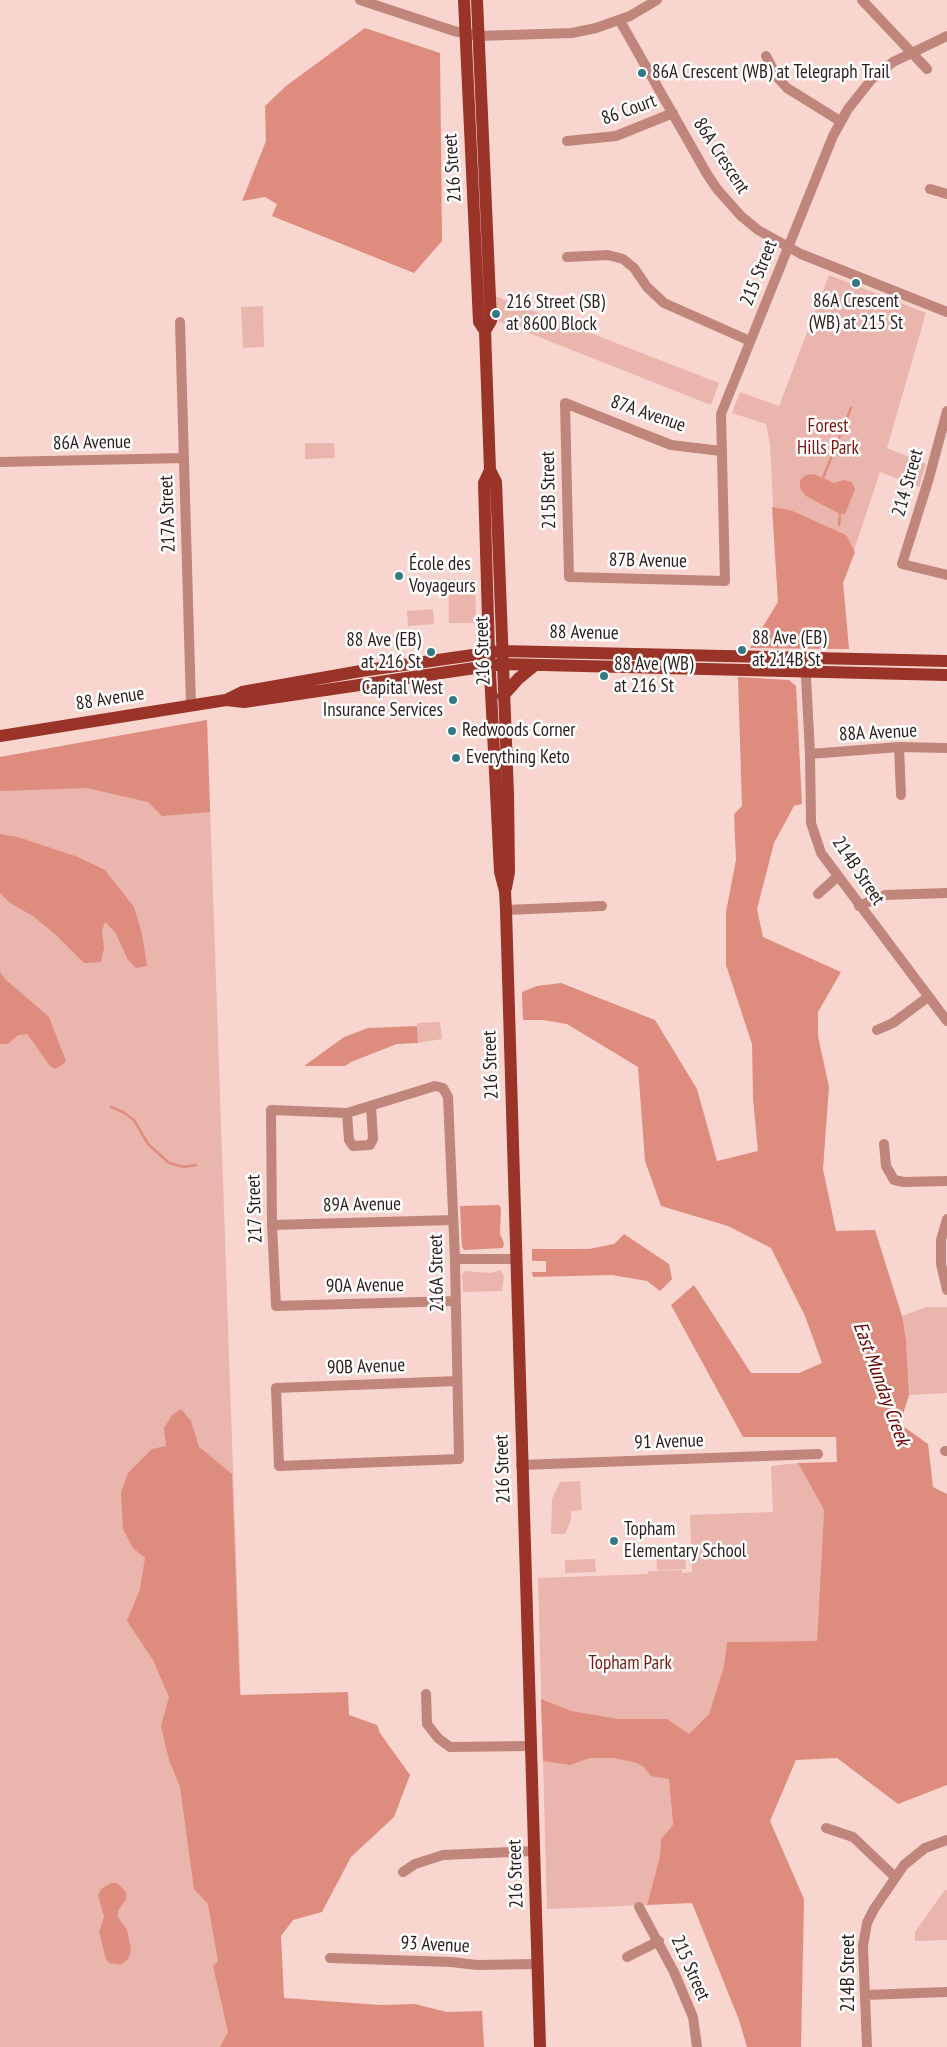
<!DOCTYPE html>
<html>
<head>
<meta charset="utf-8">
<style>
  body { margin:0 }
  canvas { display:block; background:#f9d5cf }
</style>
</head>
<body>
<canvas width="947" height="2047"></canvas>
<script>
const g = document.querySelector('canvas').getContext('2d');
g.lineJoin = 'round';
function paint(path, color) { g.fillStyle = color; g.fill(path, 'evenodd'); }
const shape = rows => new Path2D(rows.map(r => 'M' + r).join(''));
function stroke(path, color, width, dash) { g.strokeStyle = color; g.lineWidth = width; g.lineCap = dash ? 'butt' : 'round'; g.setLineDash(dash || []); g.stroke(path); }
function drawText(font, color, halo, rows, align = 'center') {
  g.font = font + ' "PT Sans Narrow",sans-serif'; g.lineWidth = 5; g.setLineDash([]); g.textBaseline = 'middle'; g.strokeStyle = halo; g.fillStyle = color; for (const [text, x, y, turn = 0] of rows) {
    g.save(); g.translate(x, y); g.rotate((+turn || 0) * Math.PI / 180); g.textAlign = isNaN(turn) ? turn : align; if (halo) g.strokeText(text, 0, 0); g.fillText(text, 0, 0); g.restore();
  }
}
const green = shape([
  [829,275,926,313,887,448,926,464,919,487,880,472,843,583,849,649,750,648,778,602,770,445,766,424,732,413,740,392,779,406],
  [495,296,719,383,711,405,496,320],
  [263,306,264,347,243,348,241,307],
  [305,443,334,443,335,458,305,459],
  [448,579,475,579,476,623,449,623],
  [433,609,434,624,408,626,407,611],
  [207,720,253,2047,0,2047,0,757],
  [440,1022,442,1039,418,1043,417,1023],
  [500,1270,504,1276,502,1291,463,1292,462,1275,465,1271,491,1273],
  [926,1307,947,1307,947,1393,909,1395,906,1339,902,1316],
  [798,1463,824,1510,817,1641,727,1642,724,1666,709,1714,676,1747,669,1779,673,1826,661,1839,660,1856,647,1905,547,1909,538,1578,648,1574,648,1571,682,1570,682,1573,692,1572,690,1515,773,1512,771,1466],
  [580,1481,582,1510,571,1511,571,1520,565,1534,551,1534,552,1499,560,1482],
  [685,1554,686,1569,657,1570,656,1555],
  [595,1559,596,1572,565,1573,565,1560],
  [947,1890,947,1940,915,1941,915,1932,944,1891]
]);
const forest = shape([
  [365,28,440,53,442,241,414,273,272,216,277,204,265,197,242,201,266,141,265,106,286,86],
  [772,507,790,510,846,535,855,552,843,583,849,649,750,648,778,602],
  [738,677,789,680,796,686,802,804,794,806,774,843,757,909,763,937,841,972,818,1012,818,1036,829,1087,823,1169,836,1231,875,1230,902,1316,906,1339,909,1395,900,1424,928,1444,933,1487,947,1494,947,1785,898,1804,837,1758,796,1760,770,1821,804,1899,801,2047,747,2047,739,2020,692,1903,647,1905,660,1856,661,1839,673,1825,669,1779,651,1776,644,1767,637,1763,614,1758,590,1758,570,1765,543,1761,541,1699,571,1711,618,1719,667,1719,689,1734,709,1714,724,1666,727,1642,817,1641,824,1510,798,1463,837,1462,836,1437,743,1437,671,1305,694,1285,751,1373,799,1373,822,1363,805,1316,771,1248,728,1226,661,1206,645,1161,638,1067,567,1024,543,1020,523,1020,522,992,537,986,561,983,655,1020,697,1089,717,1161,758,1151,753,1098,752,1044,726,965,726,912,736,860,734,814,742,806],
  [207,720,210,812,162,816,148,802,87,788,0,791,0,757],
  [0,834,18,837,78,857,105,870,134,907,142,934,147,966,136,968,128,960,115,932,105,922,102,931,104,948,101,962,84,963,56,935,33,916,10,903,0,893],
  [0,972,5,979,49,1017,66,1061,62,1065,55,1069,50,1066,27,1034,18,1035,8,1044,0,1044],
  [417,1026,418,1043,397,1044,351,1062,345,1066,304,1066,344,1037,368,1028],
  [499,1205,501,1208,500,1234,504,1243,503,1248,464,1250,462,1247,460,1206],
  [624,1234,669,1264,672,1279,660,1291,647,1281,612,1275,533,1277,532,1272,546,1272,546,1261,532,1261,532,1249,589,1249,614,1244],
  [181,1409,191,1421,199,1447,232,1474,240,1695,348,1692,349,1715,377,1725,380,1733,410,1775,394,1817,351,1857,322,1912,293,1920,281,1936,284,1998,380,2005,415,2004,447,2012,482,2011,484,2047,220,2047,228,2032,213,1966,218,1961,208,1904,194,1889,180,1787,169,1760,161,1726,169,1697,153,1660,127,1621,140,1589,145,1558,133,1548,123,1529,121,1493,128,1473,152,1449,166,1446,164,1428,172,1415]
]);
const water = shape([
  [814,474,834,483,844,480,852,482,855,489,845,514,840,514,806,496,800,488,800,480,806,475],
  [111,1883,117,1883,126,1892,126,1899,118,1911,118,1917,127,1930,131,1949,129,1958,121,1965,109,1963,106,1959,99,1932,104,1917,98,1895,101,1889]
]);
const stream = shape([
  [823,478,851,408],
  [839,525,840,514],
  [809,639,809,591,833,535],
  [111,1107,123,1112,134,1120,148,1144,169,1163,184,1167,196,1165],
  [783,2047,779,1993,744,1917,736,1786,759,1733,854,1677,917,1522,857,1363,829,1271,757,1202,787,1093,786,1038,749,932,740,877,755,786,785,697]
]);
const minor = shape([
  [360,0,454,31,478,36,572,33,596,28,630,16,657,0],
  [862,0,927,69],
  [620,21,707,174,717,189,741,216,758,230,801,254,947,312],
  [766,56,777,77,787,88,840,121],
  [567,141,616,136,673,113],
  [930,189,947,194],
  [567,257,608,255,623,259,634,268,647,287,664,303,750,341],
  [180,322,191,705],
  [947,411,929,478,902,564,947,575],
  [721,451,671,445,565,403,569,577,725,581,721,414,833,136,848,109,871,80,893,62,947,36],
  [0,462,184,458],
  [805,657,810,754,811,823,821,853,947,1021],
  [899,747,901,795],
  [810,754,899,747,947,748],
  [818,894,837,877],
  [859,906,885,895,947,893],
  [506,910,602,906],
  [877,1030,893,1023,928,997],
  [347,1113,349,1140,353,1146,370,1145,373,1139,371,1106],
  [884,1144,886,1166,894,1180,904,1182,947,1181],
  [947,1219,941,1240,941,1264,947,1290],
  [272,1225,453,1220],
  [455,1259,515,1259],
  [455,1301,276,1306,272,1225,271,1110,347,1113,435,1086,443,1088,448,1097,455,1259,459,1459,279,1466,276,1388,457,1381],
  [945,1451,947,1451],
  [521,1465,818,1454],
  [426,1694,427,1724,438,1738,450,1747,530,1746],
  [826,1828,853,1837,895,1877],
  [403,1872,415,1864,443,1855,534,1851],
  [639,1907,674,1972,693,2017,697,2047],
  [627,1957,659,1941],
  [330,1958,451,1962,477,1965,537,1964],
  [865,1995,947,1992],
  [867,2047,863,1946,867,1923,874,1909,904,1865,925,1848,947,1840]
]);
const major = shape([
  [464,0,479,322,485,331,490,470,484,483,489,652,500,872,505,891,506,910,540,2047],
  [477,0,491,321,485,331],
  [490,470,496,482,508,794,509,872,506,888],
  [503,696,518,679,535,665],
  [226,700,242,692,361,671,501,651,947,661],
  [0,736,226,700,244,702,502,664,947,675]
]);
const markers = [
  [642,73,5,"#317983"],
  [856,283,5,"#317983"],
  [496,314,5,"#317983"],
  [399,576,5,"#317983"],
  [742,650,5,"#317983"],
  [431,652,5,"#317983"],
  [604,676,5,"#317983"],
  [453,700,5,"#317983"],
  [452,731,5,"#317983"],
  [456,758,5,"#317983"],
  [614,1541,5,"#317983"]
];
const poiNames = [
  ["86A Crescent (WB) at Telegraph Trail",652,73],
  ["86A Crescent",856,302,"center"],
  ["(WB) at 215 St",856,324,"center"],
  ["216 Street (SB)",506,303],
  ["at 8600 Block",506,325],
  ["École des",409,565],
  ["Voyageurs",409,587],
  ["88 Ave (EB)",752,639],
  ["at 214B St",752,661],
  ["88 Ave (EB)",421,641,"right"],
  ["at 216 St",421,663,"right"],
  ["88 Ave (WB)",614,665],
  ["at 216 St",614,687],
  ["Capital West",443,689,"right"],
  ["Insurance Services",443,711,"right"],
  ["Redwoods Corner",462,731],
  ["Everything Keto",466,758],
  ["Topham",624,1530],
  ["Elementary School",624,1552]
];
const streetNames = [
  ["86 Court",629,110,-20],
  ["86A Crescent",721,156,57],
  ["216 Street",453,168,-94],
  ["215 Street",759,273,-68],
  ["87A Avenue",648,414,19],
  ["86A Avenue",92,443,-1],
  ["214 Street",908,483,-74],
  ["215B Street",549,490,-91],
  ["217A Street",168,514,-92],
  ["87B Avenue",648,561,1],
  ["88 Avenue",584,633,1],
  ["216 Street",483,651,-92],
  ["88 Avenue",110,699,-9],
  ["88A Avenue",878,733,-3],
  ["214B Street",858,871,56],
  ["216 Street",491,1065,-92],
  ["89A Avenue",362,1205,-1],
  ["217 Street",255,1209,-92],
  ["216A Street",437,1273,-91],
  ["90A Avenue",365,1286,-1],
  ["90B Avenue",366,1367,-2],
  ["91 Avenue",669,1442,-2],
  ["216 Street",503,1469,-92],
  ["216 Street",516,1874,-92],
  ["93 Avenue",435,1945,3],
  ["215 Street",690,1968,66],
  ["214B Street",849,1973,-90]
];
const parkNames = [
  ["Forest",828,427],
  ["Hills Park",828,449],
  ["Topham Park",630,1664]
];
const waterNames = [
  ["East Munday Creek",881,1384,70]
];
paint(green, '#eab5ac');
paint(forest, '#de8c7e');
paint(water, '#df8d7f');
stroke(stream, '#df8d7f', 2.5);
stroke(minor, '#c0867c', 10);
stroke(major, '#9a3428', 12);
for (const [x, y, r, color] of markers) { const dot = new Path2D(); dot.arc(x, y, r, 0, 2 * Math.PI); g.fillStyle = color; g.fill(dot); stroke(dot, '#fff', 2); }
drawText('19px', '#2a1d1b', '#fff', poiNames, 'left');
drawText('19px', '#2a1d1b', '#fff', streetNames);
drawText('19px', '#79180f', '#fff', parkNames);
drawText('italic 20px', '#6b0401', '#fff', waterNames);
</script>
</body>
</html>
